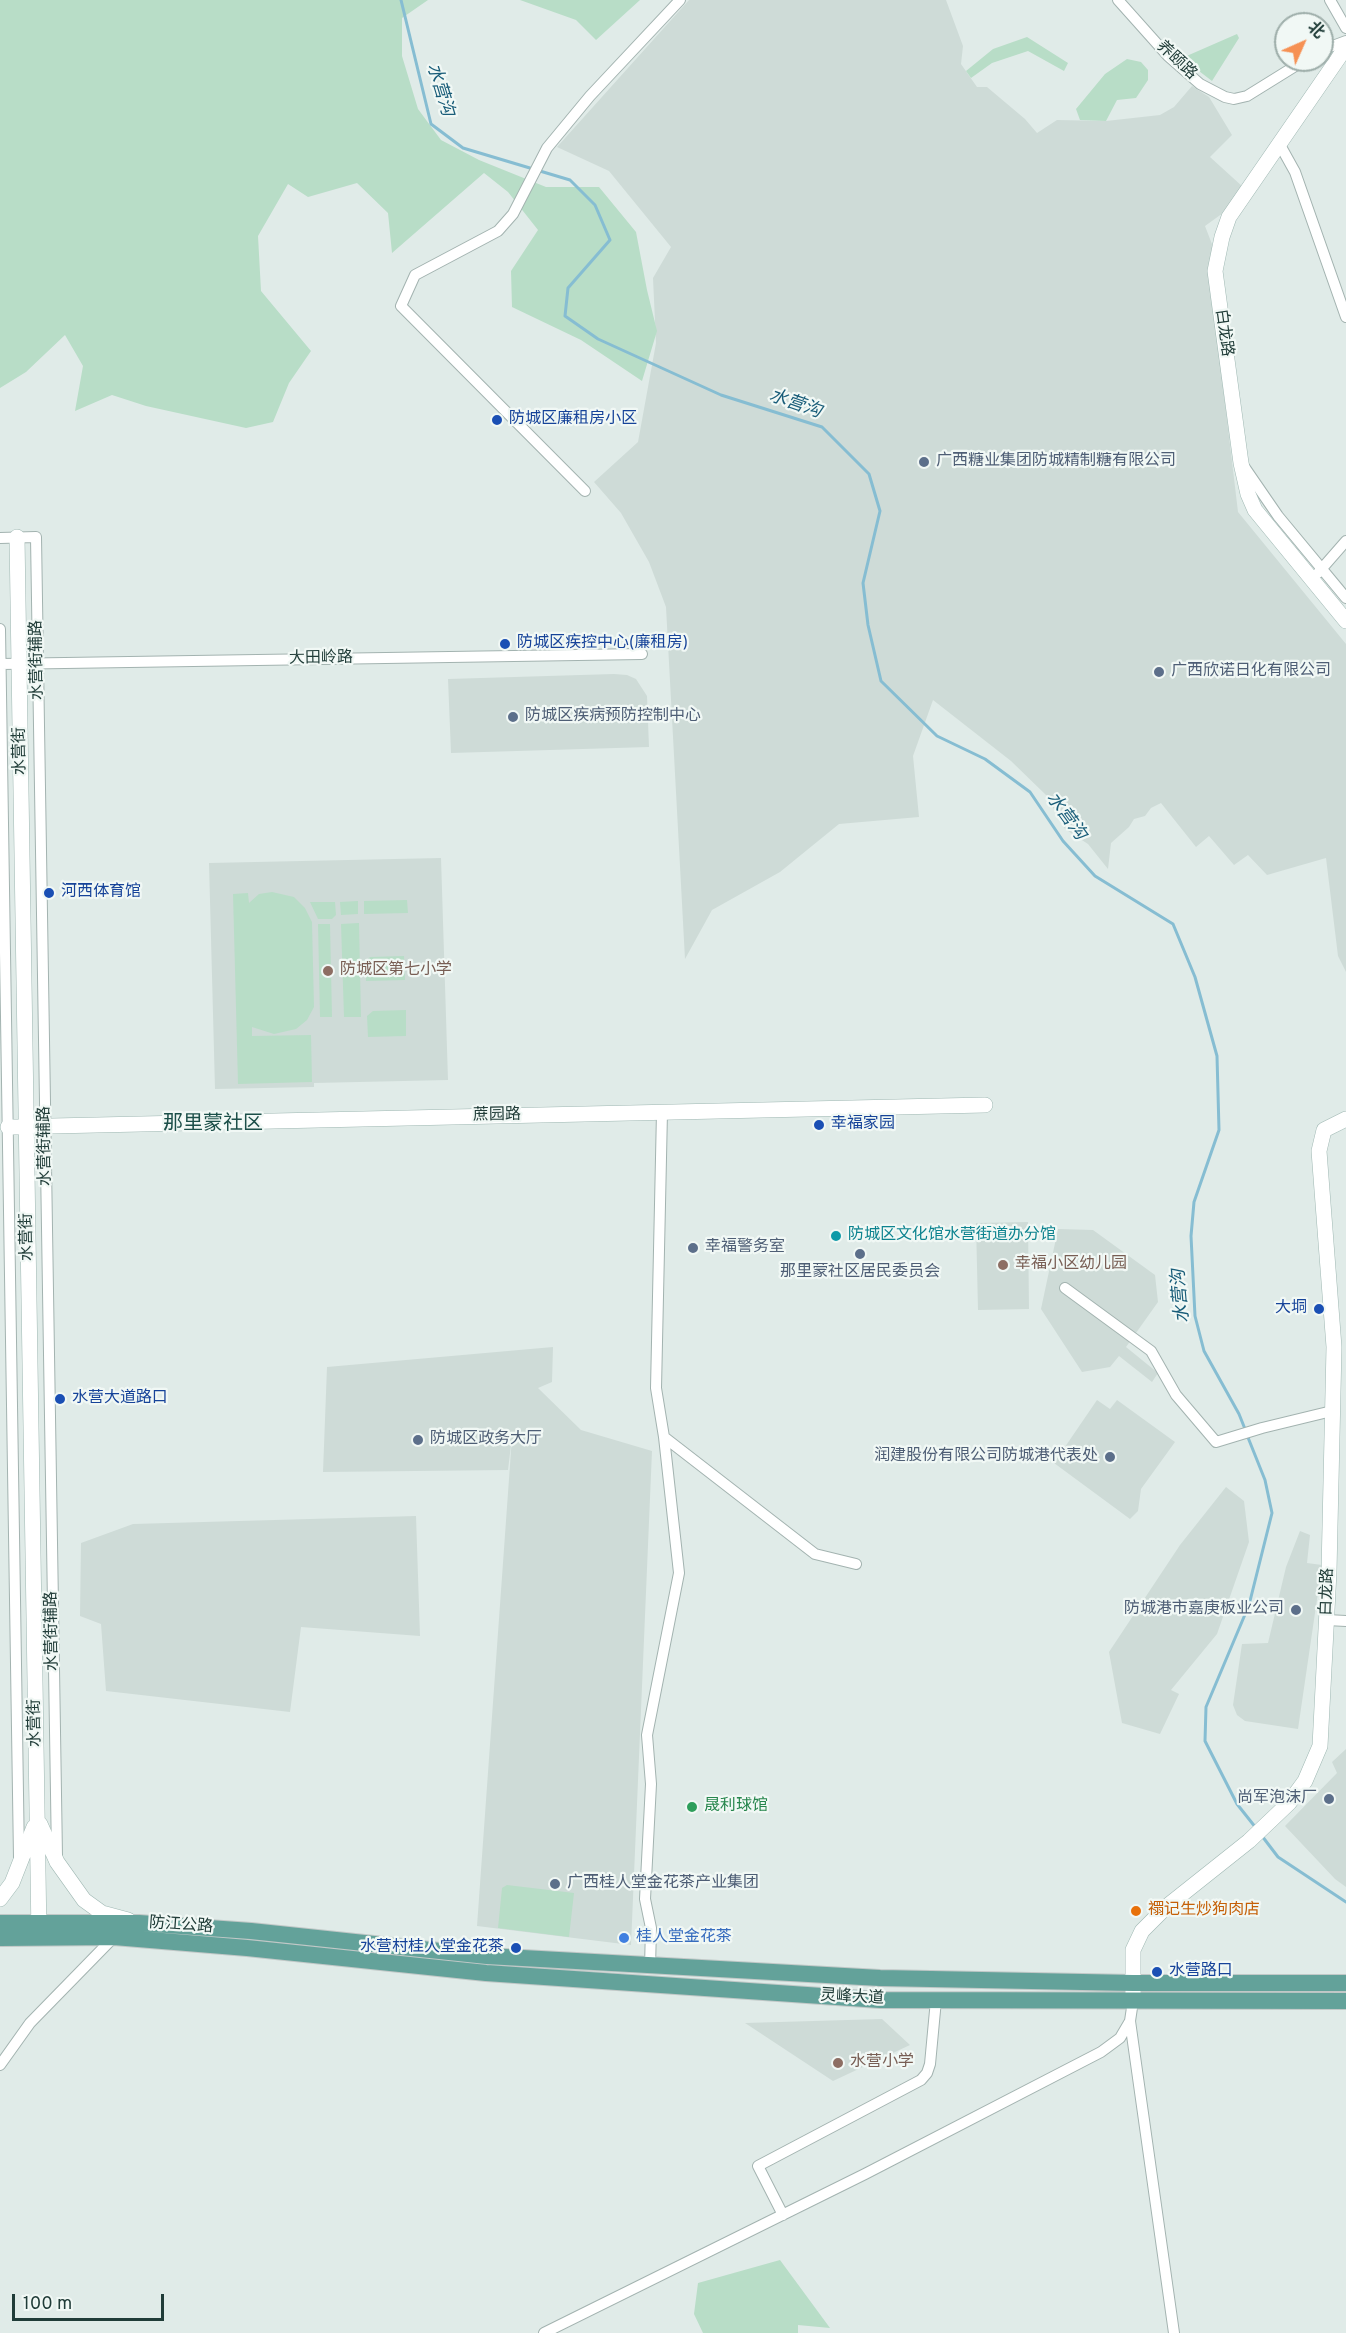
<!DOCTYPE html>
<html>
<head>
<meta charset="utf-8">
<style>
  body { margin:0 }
  #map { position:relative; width:1346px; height:2333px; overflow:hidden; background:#e0ebe8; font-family:Overpass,"Noto Sans SC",sans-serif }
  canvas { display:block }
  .north { position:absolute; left:1274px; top:12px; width:60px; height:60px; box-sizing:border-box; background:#f1f8f5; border:2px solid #9dada9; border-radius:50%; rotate:45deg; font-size:16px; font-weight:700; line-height:24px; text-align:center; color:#203c38 }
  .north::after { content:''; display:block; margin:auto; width:21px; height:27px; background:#f69154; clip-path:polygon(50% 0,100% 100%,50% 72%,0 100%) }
  .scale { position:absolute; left:12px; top:2294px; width:152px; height:27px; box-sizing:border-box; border:3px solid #203c38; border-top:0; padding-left:8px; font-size:18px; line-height:21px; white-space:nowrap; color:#203c38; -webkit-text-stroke:4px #f1f8f5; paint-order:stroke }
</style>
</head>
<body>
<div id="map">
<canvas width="1346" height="2333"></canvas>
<div class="north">北</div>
<div class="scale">100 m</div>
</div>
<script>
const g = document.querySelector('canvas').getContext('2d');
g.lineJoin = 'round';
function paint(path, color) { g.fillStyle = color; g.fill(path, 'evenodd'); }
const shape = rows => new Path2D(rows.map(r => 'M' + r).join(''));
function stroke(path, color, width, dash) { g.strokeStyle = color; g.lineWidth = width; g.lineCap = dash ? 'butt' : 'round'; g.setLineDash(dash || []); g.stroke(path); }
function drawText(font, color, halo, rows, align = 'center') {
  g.font = font + ' Overpass,"Noto Sans SC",sans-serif'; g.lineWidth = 4.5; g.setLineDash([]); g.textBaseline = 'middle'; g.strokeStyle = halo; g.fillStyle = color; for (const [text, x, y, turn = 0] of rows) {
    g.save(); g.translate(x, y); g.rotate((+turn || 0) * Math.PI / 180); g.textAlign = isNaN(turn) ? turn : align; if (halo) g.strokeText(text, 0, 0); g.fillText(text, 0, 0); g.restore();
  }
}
const built = shape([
  [689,0,946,0,963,46,961,64,977,87,987,87,1025,119,1037,133,1057,120,1106,121,1160,115,1174,107,1192,86,1209,97,1232,135,1210,157,1243,187,1223,213,1205,226,1215,252,1221,369,1238,512,1346,644,1346,972,1338,956,1326,858,1267,875,1248,855,1234,865,1209,836,1196,847,1161,803,1151,808,1145,816,1134,819,1129,827,1111,843,1108,869,1088,844,1065,829,1046,795,1011,761,933,700,913,756,919,817,839,824,780,872,712,910,685,959,666,607,649,562,621,513,594,482,638,442,656,343,653,278,671,247,609,171,557,147],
  [614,674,627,675,636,679,647,696,649,747,451,753,448,679],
  [441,858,448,1080,314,1083,314,1087,215,1089,209,863],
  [1028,1222,1029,1309,978,1310,976,1223],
  [1058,1229,1093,1230,1155,1275,1158,1302,1126,1347,1158,1373,1152,1382,1119,1356,1110,1367,1082,1372,1041,1309],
  [553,1347,552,1382,538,1388,581,1430,652,1451,631,1945,477,1926,512,1437,508,1470,323,1472,327,1367],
  [1097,1400,1110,1409,1117,1400,1175,1442,1141,1489,1138,1511,1130,1519,1054,1463],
  [1226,1487,1244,1501,1249,1542,1217,1634,1171,1690,1179,1694,1160,1734,1122,1723,1109,1652,1180,1545],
  [416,1516,420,1636,301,1627,290,1712,106,1691,101,1624,80,1616,81,1543,133,1524],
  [1300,1531,1310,1535,1307,1563,1322,1565,1298,1729,1245,1721,1237,1715,1233,1705,1242,1644,1268,1643,1286,1567],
  [1346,1749,1346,1887,1335,1879,1285,1826,1337,1773,1332,1762],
  [882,2019,910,2045,833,2081,745,2023]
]);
const green = shape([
  [0,0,428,0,402,18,402,56,418,109,441,140,479,160,546,187,599,187,636,232,647,290,657,331,642,381,581,340,512,307,511,271,538,230,508,192,484,173,392,253,388,213,357,183,308,197,288,184,258,236,261,291,311,351,289,383,273,422,246,428,146,406,112,395,75,411,83,366,65,335,26,372,0,388],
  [520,0,640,0,596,40,576,20],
  [1237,34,1239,38,1212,81,1182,58],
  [1027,37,1068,63,1064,71,1028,51,992,63,971,78,966,71,993,49],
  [1127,59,1141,62,1148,70,1148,80,1136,98,1117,100,1106,121,1080,120,1076,109,1105,74],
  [272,892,294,897,305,908,312,922,314,1007,307,1020,296,1029,274,1034,252,1027,252,1036,311,1035,312,1082,238,1084,233,894,248,893,249,903,259,894],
  [407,900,408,913,364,914,364,901],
  [358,901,358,914,341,915,340,902],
  [310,902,335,902,336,915,332,919,318,919],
  [359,923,361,1017,344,1017,341,924],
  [318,924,330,924,332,1017,320,1017],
  [404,956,405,980,366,981,365,962,370,957],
  [406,1010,406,1036,368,1037,367,1016,373,1011],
  [507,1885,574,1893,569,1937,498,1928,502,1888],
  [780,2260,830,2328,798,2325,798,2333,703,2333,694,2314,698,2283]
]);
const stream = shape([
  [401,0,431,124,463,148,570,180,595,205,610,240,568,288,565,316,598,339,721,395,822,427,869,474,880,511,863,583,868,625,881,681,937,736,985,759,1030,792,1063,841,1095,876,1173,924,1195,977,1217,1056,1219,1130,1194,1202,1191,1236,1195,1316,1204,1351,1239,1414,1245,1429],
  [1247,1435,1265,1480,1272,1513,1249,1605,1206,1707,1205,1741,1237,1804,1256,1828],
  [1262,1836,1278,1857,1346,1902]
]);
const street = shape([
  [1118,0,1168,56,1200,84,1225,97,1234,99,1247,96,1305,60],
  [1330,0,1346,28],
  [1322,50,1346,41],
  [1280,145,1295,172,1346,317],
  [1245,468,1278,516,1346,598],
  [585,491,401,306,415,275,498,231,513,214,547,148,590,96,680,0],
  [0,538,36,537,57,1856],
  [1318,573,1346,541],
  [0,629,19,1858],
  [1,664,642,654],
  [662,1112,656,1388,664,1437,815,1554,856,1564],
  [1065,1288,1151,1351,1176,1395,1216,1442,1262,1428,1332,1411],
  [1327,1620,1346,1621],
  [650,1967,651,1928,645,1899,651,1784,647,1735,679,1573,664,1437],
  [1130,2021,1174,2333],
  [0,2065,30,2023,114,1937],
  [783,2215,758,2166,921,2080,927,2073,930,2064,936,2000],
  [544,2333,865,2174,1101,2052,1120,2038,1130,2021,1133,2001]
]);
const secondary = shape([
  [1346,47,1229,217,1222,237,1215,271,1241,463,1248,494,1255,510,1346,621],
  [17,537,39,1935],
  [8,1127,985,1105],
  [40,1824,57,1862,84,1900,102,1913,128,1920],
  [0,1899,12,1883,34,1827],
  [1133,1995,1133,1950,1142,1931,1166,1907,1249,1841,1289,1803,1305,1781,1320,1746,1329,1571,1334,1347,1319,1151,1324,1130,1346,1119]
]);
const primary = shape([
  [0,1923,139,1923,251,1931,487,1956,880,1978,1133,1983,1346,1983],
  [0,1938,114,1937,247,1948,486,1973,880,2000,1346,2001]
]);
const markers = [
  [497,420,6,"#1a4fb4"],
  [924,462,6,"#5c6f8a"],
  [505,644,6,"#1a4fb4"],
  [1159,672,6,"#5c6f8a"],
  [513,717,6,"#5c6f8a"],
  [49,893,6,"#1a4fb4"],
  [328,971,6,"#8d6e63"],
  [819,1125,6,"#1a4fb4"],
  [836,1236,6,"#0f9aa8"],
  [693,1248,6,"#5c6f8a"],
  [860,1254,6,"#5c6f8a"],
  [1003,1265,6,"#8d6e63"],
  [1319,1309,6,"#1a4fb4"],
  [60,1399,6,"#1a4fb4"],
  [418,1440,6,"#5c6f8a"],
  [1110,1457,6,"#5c6f8a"],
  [1296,1610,6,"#5c6f8a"],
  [1329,1799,6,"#5c6f8a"],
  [692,1807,6,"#2e9e5b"],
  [555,1884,6,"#5c6f8a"],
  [1136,1911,6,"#e8710a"],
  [624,1938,6,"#3f7fe0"],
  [516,1948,6,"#1a4fb4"],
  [1157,1972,6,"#1a4fb4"],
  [838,2063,6,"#8d6e63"]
];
const streetNames = [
  ["养颐路",1176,61,43],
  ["白龙路",1223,333,82],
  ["大田岭路",321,659,-1],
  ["水营街辅路",38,660,-91],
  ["水营街",21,751,-91],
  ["蔗园路",497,1116,-1],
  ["水营街辅路",46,1146,-91],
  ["水营街",28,1237,-91],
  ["白龙路",1328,1592,-88],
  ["水营街辅路",53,1631,-91],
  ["水营街",36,1723,-91],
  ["防江公路",181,1926,4],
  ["灵峰大道",852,1998,3]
];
const transitNames = [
  ["防城区廉租房小区",509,420],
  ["防城区疾控中心(廉租房)",517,644],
  ["河西体育馆",61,893],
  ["幸福家园",831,1125],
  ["大垌",1307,1309,"right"],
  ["水营大道路口",72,1399],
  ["水营村桂人堂金花茶",504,1948,"right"],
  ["水营路口",1169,1972]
];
const serviceNames = [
  ["广西糖业集团防城精制糖有限公司",936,462],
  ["广西欣诺日化有限公司",1171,672],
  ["防城区疾病预防控制中心",525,717],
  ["幸福警务室",705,1248],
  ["那里蒙社区居民委员会",860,1273,"center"],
  ["防城区政务大厅",430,1440],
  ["润建股份有限公司防城港代表处",1098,1457,"right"],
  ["防城港市嘉庚板业公司",1284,1610,"right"],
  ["尚军泡沫厂",1317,1799,"right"],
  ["广西桂人堂金花茶产业集团",567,1884]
];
const educationNames = [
  ["防城区第七小学",340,971],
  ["幸福小区幼儿园",1015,1265],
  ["水营小学",850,2063]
];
const cultureNames = [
  ["防城区文化馆水营街道办分馆",848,1236]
];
const leisureNames = [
  ["晟利球馆",704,1807]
];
const foodNames = [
  ["禤记生炒狗肉店",1148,1911]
];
const shopNames = [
  ["桂人堂金花茶",636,1938]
];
const waterNames = [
  ["水营沟",439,90,73],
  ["水营沟",795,405,19],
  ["水营沟",1065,817,54],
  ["水营沟",1182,1296,-95]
];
const quarterNames = [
  ["那里蒙社区",213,1125]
];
paint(built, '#cedbd7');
paint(green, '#b8ddc7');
stroke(stream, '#86bdd2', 3);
stroke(street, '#a3b3b0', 12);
stroke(secondary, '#9eb7b2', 16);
stroke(primary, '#c1c8c7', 18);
stroke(street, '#fff', 10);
stroke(secondary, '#fff', 15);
stroke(primary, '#63a29a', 16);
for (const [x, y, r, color] of markers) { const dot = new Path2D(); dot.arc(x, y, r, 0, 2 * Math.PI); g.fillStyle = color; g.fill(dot); stroke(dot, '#f1f8f5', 2); }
drawText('16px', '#203c38', '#f1f8f5', streetNames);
drawText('16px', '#164399', '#f1f8f5', transitNames, 'left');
drawText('16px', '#4e5e75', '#f1f8f5', serviceNames, 'left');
drawText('16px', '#785e54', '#f1f8f5', educationNames, 'left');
drawText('16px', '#0d838f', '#f1f8f5', cultureNames, 'left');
drawText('16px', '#27864d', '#f1f8f5', leisureNames, 'left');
drawText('16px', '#c56008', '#f1f8f5', foodNames, 'left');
drawText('16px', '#366cbe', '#f1f8f5', shopNames, 'left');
drawText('italic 18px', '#195d79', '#f1f8f5', waterNames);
drawText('20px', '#1c4f49', '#f1f8f5', quarterNames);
</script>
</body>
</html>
